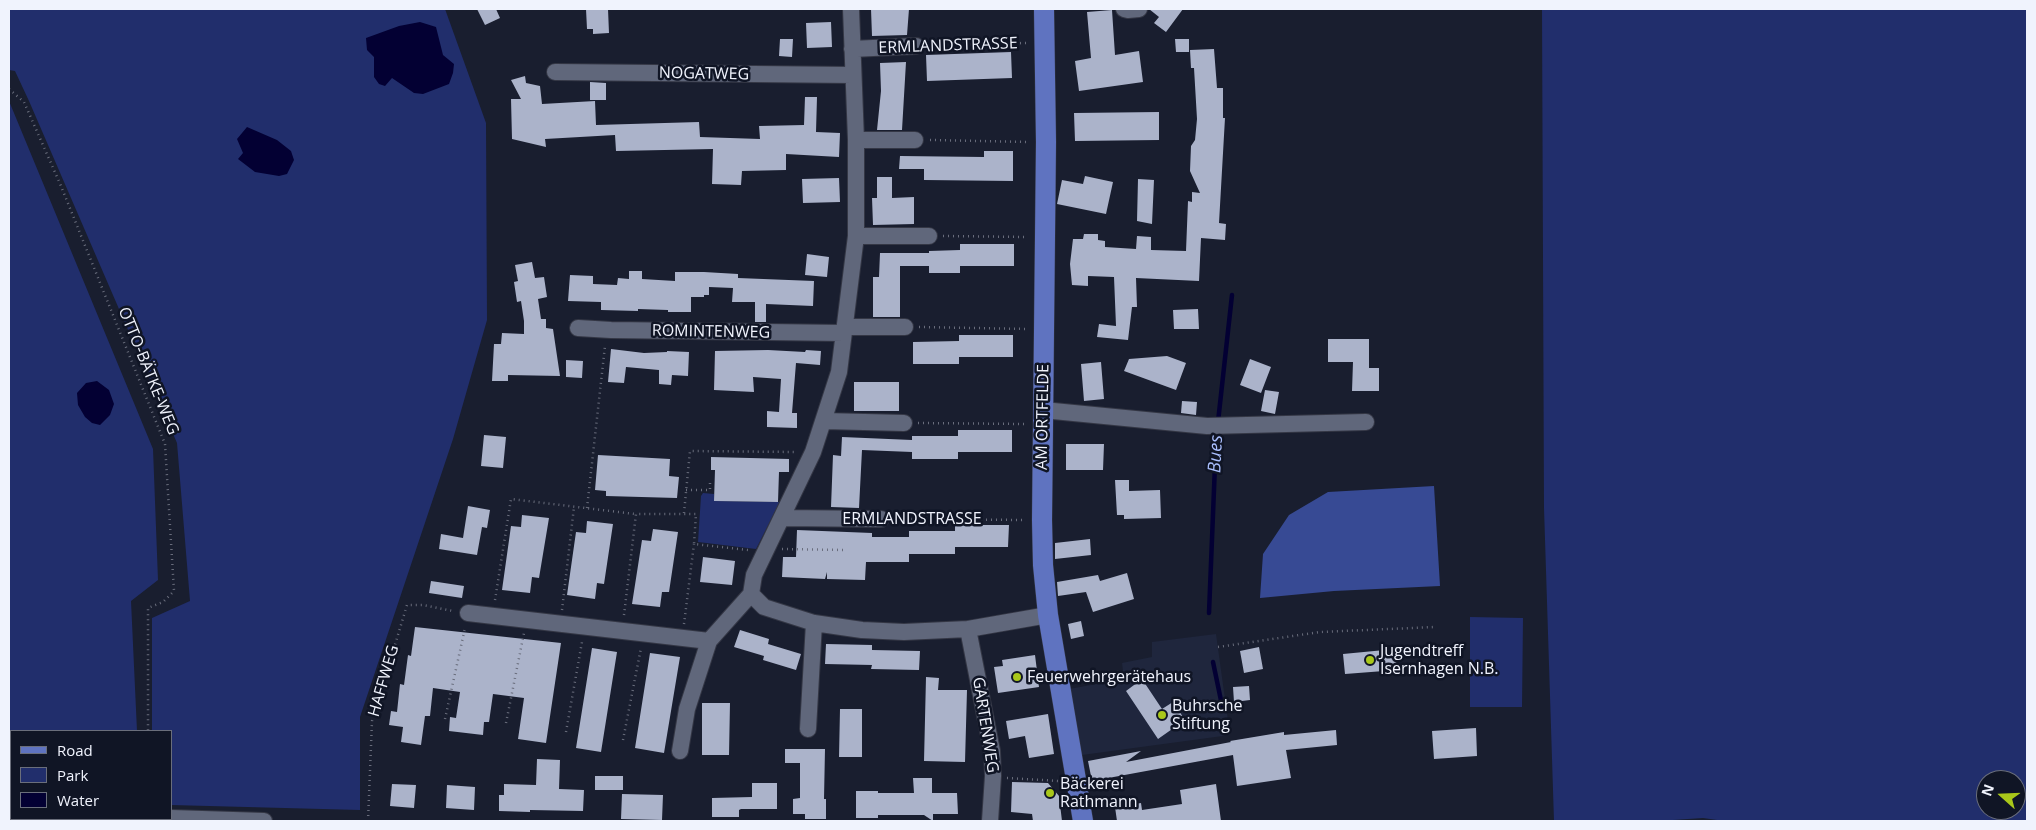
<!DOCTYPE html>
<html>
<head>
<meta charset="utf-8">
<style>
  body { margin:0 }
  #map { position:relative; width:2036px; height:830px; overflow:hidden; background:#191e2f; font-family:"Open Sans",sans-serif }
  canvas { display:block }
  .frame { position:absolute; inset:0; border:10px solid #f0f3fd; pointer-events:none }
  .legend { position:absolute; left:10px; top:730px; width:162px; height:90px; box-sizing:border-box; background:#101525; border:1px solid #6a6e7b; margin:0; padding:6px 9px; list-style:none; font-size:15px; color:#f0f3fd }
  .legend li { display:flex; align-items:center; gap:10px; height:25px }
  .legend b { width:25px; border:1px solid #6a6e7b }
  .north { position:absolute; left:1976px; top:770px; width:50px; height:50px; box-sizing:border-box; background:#101525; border:1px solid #6a6e7b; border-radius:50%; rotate:290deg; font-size:14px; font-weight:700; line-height:20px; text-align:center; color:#f0f3fd }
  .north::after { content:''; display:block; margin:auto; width:18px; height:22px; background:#a9c71a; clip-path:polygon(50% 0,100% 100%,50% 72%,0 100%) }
</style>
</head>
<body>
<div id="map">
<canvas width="2036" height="830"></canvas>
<div class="frame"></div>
<ul class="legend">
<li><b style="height:6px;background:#5f73c0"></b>Road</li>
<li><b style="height:14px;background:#212e6c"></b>Park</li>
<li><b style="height:14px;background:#030033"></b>Water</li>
</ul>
<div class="north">N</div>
</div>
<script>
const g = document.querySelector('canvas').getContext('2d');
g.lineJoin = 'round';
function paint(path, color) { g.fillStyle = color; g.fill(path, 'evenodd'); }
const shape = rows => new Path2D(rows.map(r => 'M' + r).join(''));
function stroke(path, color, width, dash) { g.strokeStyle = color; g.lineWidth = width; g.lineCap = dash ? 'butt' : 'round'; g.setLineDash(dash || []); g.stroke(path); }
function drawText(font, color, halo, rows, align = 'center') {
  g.font = font + ' "Open Sans",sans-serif'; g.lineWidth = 5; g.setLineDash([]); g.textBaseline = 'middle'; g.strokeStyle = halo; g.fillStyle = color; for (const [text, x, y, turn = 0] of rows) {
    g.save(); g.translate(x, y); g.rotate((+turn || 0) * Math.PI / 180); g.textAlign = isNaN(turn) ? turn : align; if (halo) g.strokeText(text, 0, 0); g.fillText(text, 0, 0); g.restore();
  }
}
const built = shape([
  [1216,634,1230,735,1082,755,1069,689,1124,679,1122,663,1152,657,1152,642]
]);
const green = shape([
  [9,9,445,9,486,123,487,320,453,439,360,717,360,810,171,805,171,731,152,731,152,618,190,601,177,443,29,101,15,71,9,70],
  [1542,9,2027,9,2027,821,1724,821,1703,818,1658,821,1554,821,1544,508],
  [1986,780,2016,780,2016,810,1986,810],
  [9,101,153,449,158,580,131,601,137,731,11,731,11,800,9,800],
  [703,493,714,494,714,501,780,502,756,549,698,542,701,496],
  [1470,617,1523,618,1522,707,1470,707]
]);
const forest = shape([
  [1434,486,1440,586,1334,591,1260,598,1263,554,1289,515,1328,492]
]);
const water = shape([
  [420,22,436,27,443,55,454,64,453,73,449,84,423,94,414,93,392,78,385,86,379,84,374,77,374,57,367,50,366,38,399,26],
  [247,127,277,140,291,151,294,160,287,174,279,176,255,172,238,159,243,153,237,139],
  [97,381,109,390,114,404,110,415,100,425,92,423,85,417,78,405,77,393,86,383]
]);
const stream = shape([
  [1209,613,1216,440,1232,295],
  [1213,662,1223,710]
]);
const building = shape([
  [477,9,496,9,500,18,485,25],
  [586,9,608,9,609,33,593,34,593,29,587,29],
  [871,9,909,9,907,35,872,36],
  [1149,9,1183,9,1166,32,1154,23,1159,17],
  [1112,10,1115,55,1139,51,1143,82,1079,91,1075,61,1091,58,1087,12],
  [831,22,832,47,807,48,806,23],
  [780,39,793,39,792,57,779,56],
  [1175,39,1189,39,1189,52,1176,52],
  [1214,49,1217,88,1223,88,1223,118,1225,118,1219,223,1226,224,1225,240,1201,238,1199,281,1136,278,1137,307,1132,307,1128,340,1097,337,1099,324,1116,326,1114,277,1088,276,1088,286,1072,285,1070,264,1073,239,1083,239,1084,234,1098,234,1098,240,1105,241,1105,247,1136,249,1137,236,1151,237,1151,250,1186,251,1188,201,1192,202,1192,192,1200,193,1190,171,1191,146,1195,140,1197,119,1194,68,1191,68,1190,50],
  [1011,52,1012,78,927,81,926,55],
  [906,62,902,130,877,130,881,91,880,63],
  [525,76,526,83,540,86,542,104,595,101,596,125,699,122,700,137,760,139,759,126,804,125,805,97,817,97,816,132,840,133,839,157,786,154,786,170,742,171,741,185,712,184,713,149,616,151,615,135,545,139,546,147,512,139,511,99,521,99,511,80],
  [590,82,606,83,606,100,590,100],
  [1159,112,1159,140,1075,141,1074,113],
  [984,151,1013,151,1013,181,924,180,924,169,899,169,900,156,984,157],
  [1085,176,1113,182,1106,214,1057,204,1062,180,1083,184],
  [877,177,892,177,892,198,914,197,914,224,873,225,872,198,877,198],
  [839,178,840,202,803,203,802,179],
  [1138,179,1154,180,1152,224,1137,221],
  [960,244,1014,244,1014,266,960,266,960,273,929,273,929,266,900,266,900,317,873,317,873,277,879,277,880,253,929,253,929,251,960,250],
  [807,254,829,257,827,277,805,275],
  [532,262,535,278,544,277,547,297,538,299,541,319,546,319,546,328,553,329,560,376,508,375,508,381,492,381,494,344,501,344,502,333,524,334,524,321,521,301,517,302,514,282,518,281,515,265],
  [629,271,642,271,642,279,675,281,675,272,704,272,738,274,738,278,814,281,813,306,766,304,766,322,755,322,755,302,732,302,733,288,709,287,709,295,704,295,704,297,691,297,691,312,668,312,668,310,638,309,638,311,601,310,601,302,568,301,570,275,593,276,593,284,617,285,618,278,629,279],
  [1198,309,1199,329,1174,329,1173,310],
  [959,335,1013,335,1013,357,959,357,959,364,913,364,913,342,959,341],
  [1328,339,1369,339,1369,368,1379,368,1379,391,1352,391,1353,362,1328,362],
  [611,349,644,353,667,352,667,351,689,352,688,376,672,375,671,385,659,384,659,370,626,367,624,383,608,382],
  [768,350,805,352,806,350,821,351,820,365,796,363,792,413,797,413,797,428,767,427,767,411,779,412,781,379,753,377,754,392,714,390,715,351],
  [1167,356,1186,363,1176,390,1124,371,1129,359],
  [1250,359,1271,367,1261,393,1240,385],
  [566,360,583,361,582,378,566,377],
  [1101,362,1104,399,1084,401,1081,364],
  [854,382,899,382,899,411,854,411],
  [1265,390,1279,392,1275,414,1261,411],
  [1182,401,1197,402,1196,415,1181,413],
  [958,430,1012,430,1012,452,958,452,958,459,912,459,912,452,862,450,859,508,831,507,833,455,841,456,842,437,912,440,912,436,958,436],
  [484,435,506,437,503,468,481,466],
  [1066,444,1104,444,1103,470,1066,470],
  [598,455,670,459,669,476,679,477,677,498,606,496,606,491,595,490],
  [711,457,789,459,789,472,779,472,778,502,714,501,715,470,711,470],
  [1115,480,1129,480,1129,491,1160,490,1161,518,1124,519,1124,515,1117,515],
  [468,506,490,510,487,528,482,527,477,555,439,549,441,534,463,538],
  [522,515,549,518,539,578,532,577,530,593,502,590,511,526,521,527],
  [587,521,613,524,604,584,597,583,595,599,567,595,576,532,586,533],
  [955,525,1009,525,1008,547,955,547,955,554,909,554,909,562,866,562,865,580,827,579,827,572,825,579,782,577,783,557,796,557,797,530,872,533,872,537,909,537,909,531,955,531],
  [653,529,678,532,669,592,662,592,660,607,632,604,642,540,651,541],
  [1090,539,1091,555,1055,559,1055,543],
  [703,557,735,561,732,585,700,582],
  [1127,573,1134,599,1093,612,1086,592,1058,596,1057,582,1098,575,1100,581],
  [431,581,464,586,462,598,429,593],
  [1081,621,1084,636,1071,639,1068,624],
  [415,627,561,643,546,743,518,739,524,698,493,694,489,722,484,722,483,735,449,731,450,717,456,718,460,692,433,688,430,716,425,716,421,745,401,742,403,727,389,725,391,711,397,712,400,684,404,685,408,655,411,656],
  [740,630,769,639,768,644,801,654,796,670,763,660,764,656,734,647],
  [826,644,872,645,872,650,920,651,919,670,871,669,872,665,825,664],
  [1259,647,1263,669,1244,673,1240,651],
  [592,648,617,652,601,752,576,748],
  [1395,649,1397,670,1345,674,1343,654],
  [650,653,680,657,664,753,635,748],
  [1035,655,1039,687,998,693,994,667,1003,666,1002,660],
  [926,677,939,678,938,690,967,690,965,762,924,761],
  [1142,679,1162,709,1173,702,1185,720,1158,739,1126,691],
  [1249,686,1250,700,1234,702,1233,687],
  [702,703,730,703,729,755,702,755],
  [840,709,862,709,862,757,839,757],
  [1048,714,1054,754,1029,758,1025,736,1009,739,1006,721],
  [1476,728,1477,756,1434,759,1432,731],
  [1336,730,1337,745,1286,750,1291,778,1237,786,1233,755,1092,781,1088,761,1141,751,1126,762,1231,742,1230,741,1284,732,1284,735],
  [785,749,825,749,824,799,826,799,826,819,805,819,805,814,793,814,793,799,800,798,800,763,785,763],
  [537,759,560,760,559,789,584,790,583,811,530,810,530,812,499,811,499,795,504,795,504,784,536,785],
  [595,776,623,776,623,790,595,790],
  [913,778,932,778,932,793,957,793,958,814,933,814,933,821,924,815,878,815,878,818,856,818,856,791,878,791,878,793,914,793],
  [1012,782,1048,783,1059,796,1062,821,1033,821,1032,814,1011,812],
  [752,783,777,783,777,809,741,809,739,810,739,817,712,817,712,798,752,797],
  [392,784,416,785,414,808,390,806],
  [1216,784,1221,821,1117,821,1115,807,1141,803,1142,810,1182,804,1180,790],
  [447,785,475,787,474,810,446,808],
  [622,794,663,795,662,820,621,819]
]);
const path = shape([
  [930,45,1027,43],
  [9,89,24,102,61,186,165,444,174,591,163,602,148,608,148,731],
  [930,140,1029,142],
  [943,236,1028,237],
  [919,327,1028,329],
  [918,423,1025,424],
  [686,490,710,490,710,479],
  [587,508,605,346],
  [684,513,690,451,796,452],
  [896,519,1025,520],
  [782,549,845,550],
  [495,600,511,499,635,514],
  [562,610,574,507],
  [624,615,636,514,696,514,694,544,748,550],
  [684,624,694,544],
  [1218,647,1320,632,1435,627],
  [445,719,465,628],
  [506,723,524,633],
  [566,732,582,642],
  [623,740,641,648],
  [1007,778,1059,781],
  [368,821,372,721,407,605,423,605,453,611]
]);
const minor = shape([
  [1124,9,1128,10,1139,9],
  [852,49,916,46],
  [555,72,853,75],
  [856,140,915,140],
  [856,236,929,236],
  [845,327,905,327],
  [578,328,611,330,844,333],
  [1043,410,1207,426,1366,422],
  [824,421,904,423],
  [782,518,881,519],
  [751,594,754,575,813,452,839,372,856,236,856,140,851,9],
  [751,594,764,607,814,623,862,630,904,632,968,629,1048,615],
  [468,613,709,641,751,594],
  [968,629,992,751,993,776,990,821],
  [808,729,814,623],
  [680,751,687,709,709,641],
  [171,818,264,821],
  [147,821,147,820,152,819]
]);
const major = shape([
  [1044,9,1046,142,1042,520,1043,565,1048,615,1083,821]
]);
const markers = [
  [1370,660,5,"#a9c71a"],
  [1017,677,5,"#a9c71a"],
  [1162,715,5,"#a9c71a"],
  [1050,793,5,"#a9c71a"]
];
const streetNames = [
  ["ERMLANDSTRASSE",948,46,-2],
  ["NOGATWEG",704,74,1],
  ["ROMINTENWEG",711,332,1],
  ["OTTO-BÄTKE-WEG",148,371,68],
  ["AM ORTFELDE",1043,417,-89],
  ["ERMLANDSTRASSE",912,519],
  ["HAFFWEG",384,681,-74],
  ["GARTENWEG",985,725,81]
];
const poiNames = [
  ["Jugendtreff",1380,651],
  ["Isernhagen N.B.",1380,669],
  ["Feuerwehrgerätehaus",1027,677],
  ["Buhrsche",1172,706],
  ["Stiftung",1172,724],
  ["Bäckerei",1060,784],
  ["Rathmann",1060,802]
];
const waterNames = [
  ["Bues",1216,454,-87]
];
paint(built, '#1f263d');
paint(green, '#212e6c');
paint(forest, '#374a94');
paint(water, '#030033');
stroke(stream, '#030033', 4.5);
paint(building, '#abb3ca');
stroke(minor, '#343745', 18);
stroke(major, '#343745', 21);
stroke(path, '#696d7c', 2.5, [1, 4]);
stroke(minor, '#60677b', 16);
stroke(major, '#5f73c0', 20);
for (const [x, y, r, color] of markers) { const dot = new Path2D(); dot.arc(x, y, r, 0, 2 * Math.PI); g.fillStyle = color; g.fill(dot); stroke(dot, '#101525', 2); }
drawText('16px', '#f0f3fd', '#101525', streetNames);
drawText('16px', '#f0f3fd', '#101525', poiNames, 'left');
drawText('italic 18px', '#a9befd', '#101525', waterNames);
</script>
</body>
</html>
